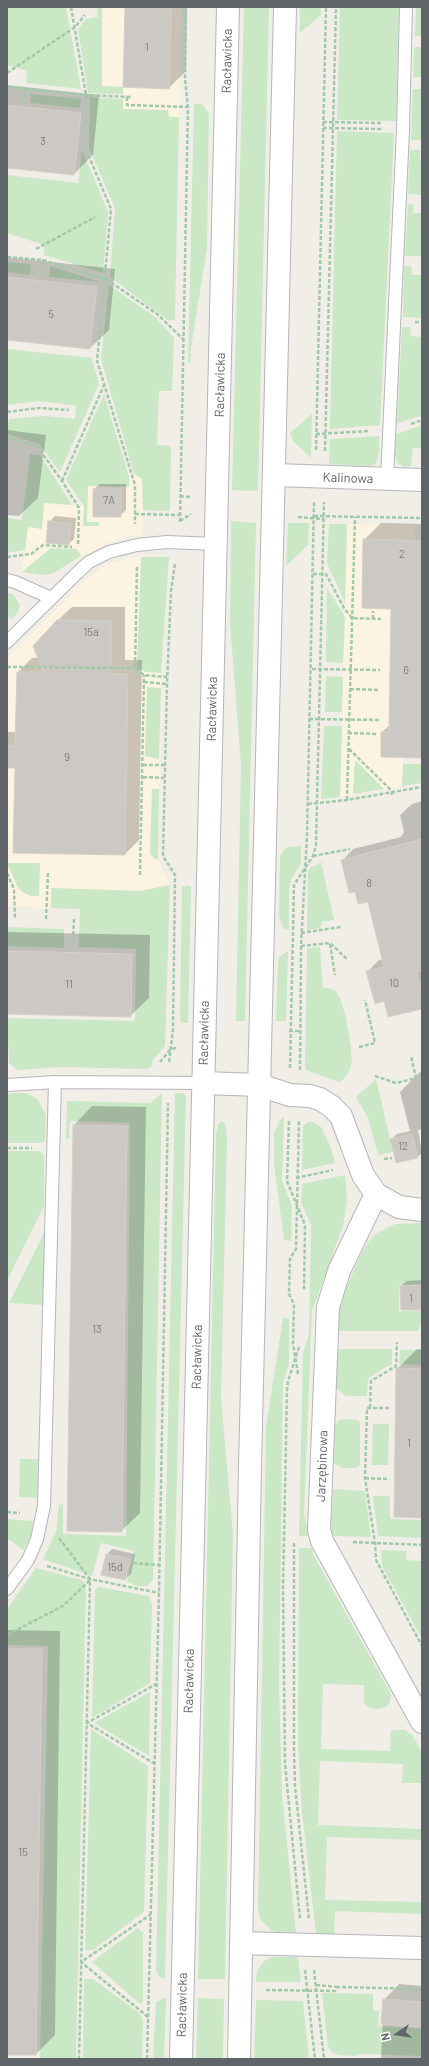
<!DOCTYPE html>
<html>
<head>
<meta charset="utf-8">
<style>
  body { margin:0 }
  #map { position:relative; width:429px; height:2066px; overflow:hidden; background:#f1eee8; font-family:Barlow,sans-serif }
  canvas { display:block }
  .frame { position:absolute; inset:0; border:8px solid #5f6468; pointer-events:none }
  .north { position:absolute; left:377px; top:2014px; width:40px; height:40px; -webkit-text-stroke:3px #fff; paint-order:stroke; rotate:257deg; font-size:11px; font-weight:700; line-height:16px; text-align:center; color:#5f6468 }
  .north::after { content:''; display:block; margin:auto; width:14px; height:18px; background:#5f6468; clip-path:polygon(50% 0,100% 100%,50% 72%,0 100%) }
</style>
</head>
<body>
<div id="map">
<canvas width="429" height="2066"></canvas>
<div class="frame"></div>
<div class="north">N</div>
</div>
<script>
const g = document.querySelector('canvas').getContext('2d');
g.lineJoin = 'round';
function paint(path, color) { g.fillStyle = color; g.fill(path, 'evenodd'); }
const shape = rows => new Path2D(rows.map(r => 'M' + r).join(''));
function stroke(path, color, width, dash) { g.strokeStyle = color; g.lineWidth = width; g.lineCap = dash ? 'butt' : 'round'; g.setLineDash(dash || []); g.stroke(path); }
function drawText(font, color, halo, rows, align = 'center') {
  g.font = font + ' Barlow,sans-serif'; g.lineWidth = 3; g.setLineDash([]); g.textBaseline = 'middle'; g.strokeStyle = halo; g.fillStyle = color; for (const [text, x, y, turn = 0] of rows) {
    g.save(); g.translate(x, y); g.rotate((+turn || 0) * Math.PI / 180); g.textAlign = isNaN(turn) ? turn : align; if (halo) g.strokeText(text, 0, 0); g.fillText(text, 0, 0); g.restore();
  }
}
const commercial = shape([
  [102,7,181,7,179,117,168,117,168,110,122,109,123,88,102,87],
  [134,474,142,479,143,535,131,536,107,543,54,573,44,575,22,572,28,527,44,503,84,506,83,526,98,526,99,522,87,522,88,486,129,487,129,477],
  [347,524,415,525,414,539,402,786,340,797],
  [132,557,169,557,161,673,158,859,170,885,140,891,52,888,51,908,7,906,7,658,90,576,107,564]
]);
const green = shape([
  [7,7,66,7,81,89,26,83,27,71,7,65],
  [97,7,102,7,102,86,123,87,123,94,88,93,78,29,86,19,98,17],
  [244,7,269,7,258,491,232,490],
  [300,7,321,7,321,15,300,33],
  [340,7,399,7,396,121,337,120],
  [416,7,422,7,422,36,415,36],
  [414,47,422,47,422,77,413,77],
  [413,89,421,89,422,140,411,140],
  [31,94,81,99,80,108,30,103],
  [90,97,123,99,123,109,168,110,169,117,179,117,175,320,169,321,110,277,115,208,89,148],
  [194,104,202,104,209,114,207,248,191,347,191,363,188,362],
  [337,131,394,133,380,425,330,429],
  [82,150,108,212,103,273,44,255,44,245,7,233,7,175,78,183],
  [410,150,420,150,420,159,422,159,422,195,408,194],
  [408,204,414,204,413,213,422,213,422,256,405,256],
  [7,262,31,264,30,275,7,272],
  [50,266,100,282,49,277],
  [404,266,411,266,412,275,422,275,422,318,403,317],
  [109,285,155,317,174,338,172,391,159,391,157,445,171,446,170,511,143,510,142,479,134,474,101,359],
  [402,327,410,327,411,336,422,337,422,416,397,423],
  [7,349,92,358,99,384,60,472,39,444,7,434,9,419,45,416,75,419,76,406,40,401,7,405],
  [104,394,129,477,129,487,88,486,87,522,99,522,99,526,83,526,84,506,66,480],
  [312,414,311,458,293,441,290,433],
  [422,425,422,448,413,448,411,466,404,467,398,463,395,456,396,434],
  [379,436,379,452,376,464,368,466,329,464,330,439],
  [30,454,40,455,72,505,44,503,42,529,28,527,25,550,7,553,7,518,22,520],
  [231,521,256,523,245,1021,236,1021,241,765,230,623],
  [288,523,309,523,308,545,286,566],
  [329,524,347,524,345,602,327,563],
  [51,548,77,549,81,556,54,573,44,575,22,572],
  [141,557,169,557,161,673,146,672,137,668],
  [327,588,345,617,343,663,326,662],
  [7,592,14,595,20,605,18,612,12,619,7,615],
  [326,676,343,677,342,712,325,712],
  [147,687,161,688,159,759,145,756],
  [324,726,342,726,340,797,321,799],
  [355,760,384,789,353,794],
  [403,764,422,764,422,783,402,786],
  [152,789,159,789,158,859,155,859,150,854],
  [301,846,301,863,291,880,289,890,289,930,284,929,279,917,280,857,283,851,288,847],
  [321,862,334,920,322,922,320,928,307,930,308,871,311,867,316,866],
  [7,863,40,863,39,896,31,896,22,892,17,886],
  [170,885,165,1046,153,1060,151,1067,146,1069,62,1067,17,1070,9,1063,7,1018,135,1021,136,949,79,947,80,909,51,908,51,888,140,891],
  [182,886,191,886,188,1023,182,1023,180,1020],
  [7,927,64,929,64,948,7,946],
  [320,947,323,987,335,990,340,998,346,1017,351,1049,352,1062,349,1071,344,1079,339,1082,306,1070,305,1067,307,948],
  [288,951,286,1021,276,1021,278,961,280,956],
  [376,1079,393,1152,378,1155,368,1118,356,1097],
  [12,1093,27,1093,37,1099,46,1114,45,1141,40,1143,7,1143,7,1095],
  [162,1093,153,1580,147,1586,137,1586,127,1582,134,1551,101,1543,92,1576,43,1559,56,1532,59,1505,63,1504,63,1534,126,1536,130,1123,70,1121,69,1139,66,1139,67,1101,150,1103],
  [175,1093,183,1093,186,1096,165,1978,160,1978,156,1971],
  [284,1116,282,1181,292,1206,291,1241,284,1240,274,1163,274,1133,280,1120],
  [221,1122,224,1122,226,1128,227,1140,221,1398,233,1534,225,1979,198,1979,216,1135,218,1124],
  [308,1122,313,1122,321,1127,330,1145,335,1163,302,1170,303,1126],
  [9,1151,39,1151,44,1154,44,1206,7,1281,7,1153],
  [345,1175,347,1201,343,1226,312,1311,304,1513,309,1536,299,1536,303,1352,309,1335,311,1225,301,1202,302,1184],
  [422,1223,422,1284,399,1285,399,1311,422,1311,422,1320,418,1331,340,1331,337,1326,340,1302,363,1250,369,1241,377,1233,395,1224],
  [45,1231,43,1305,9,1303],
  [283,1318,289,1318,289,1364,283,1382,279,1686,282,1794,296,1933,278,1933,271,1930,261,1920,258,1912,266,1427],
  [340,1349,392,1349,392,1365,387,1366,368,1379,367,1396,346,1396,336,1388,337,1352],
  [400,1350,422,1350,422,1365,399,1364],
  [344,1419,358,1420,360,1423,360,1465,357,1468,342,1468,334,1463,335,1425,339,1420],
  [373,1424,389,1424,388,1465,372,1465],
  [20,1459,38,1459,37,1498,19,1497],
  [333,1489,365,1491,371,1537,331,1536],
  [373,1496,390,1496,390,1519,422,1520,422,1538,378,1536],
  [7,1519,33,1521,31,1536,23,1550,7,1538],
  [299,1548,312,1548,313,1554,391,1694,389,1704,383,1708,376,1709,370,1708,364,1703,364,1685,323,1684,321,1749,390,1751,391,1730,405,1730,412,1735,422,1752,422,1783,402,1783,403,1764,320,1761,318,1825,422,1829,422,1840,327,1837,325,1900,422,1902,422,1914,335,1911,334,1934,316,1934,302,1812,298,1744],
  [381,1550,407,1551,406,1560,422,1561,422,1639,382,1566],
  [36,1568,82,1580,86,1585,76,2058,40,2058,48,1646,7,1645,7,1609],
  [99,1587,149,1596,152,1604,150,1683,92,1718,95,1590],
  [150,1692,149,1756,94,1723],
  [91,1729,148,1766,144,1912,93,1950,85,1950],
  [138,1928,143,1933,143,2001,140,2004,92,1962],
  [272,1957,298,1957,301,1982,256,1982,257,1971,264,1961],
  [84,1979,93,1979,139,2013,143,2019,142,2058,83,2058],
  [322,1993,373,1994,373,2010,379,2011,378,2026,422,2029,422,2056,363,2054,354,2056,338,2055,332,2052,328,2047],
  [166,1997,164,2059,153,2059,156,2002],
  [198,1998,224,1999,223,2059,196,2059],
  [256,2000,303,2001,309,2059,254,2059]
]);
const shadow = shape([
  [126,7,187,7,186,71,169,88],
  [7,85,99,95,93,155,74,174,7,167],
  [7,257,115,269,109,330,90,348,7,339],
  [7,430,46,435,38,498,19,516,7,515],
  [100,484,126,484,126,510,120,516,94,489],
  [55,516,76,518,74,539,68,544,49,522],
  [381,523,422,524,422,757,382,732,390,725,392,608,364,540],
  [72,607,125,607,125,660,142,660,139,840,125,854,16,767,7,767,7,732,16,732,18,672,32,658,39,658,57,621],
  [422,801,422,1008,385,1000,367,972,379,960,383,959,368,900,355,890,342,861,353,849,401,837,404,832,400,815,412,804],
  [7,932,150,935,149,998,130,1016,7,1013],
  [422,1070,422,1129,418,1130,422,1153,417,1157,391,1140,397,1134,410,1131,400,1092],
  [92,1106,146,1107,140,1513,121,1531,74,1125],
  [422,1280,422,1309,401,1286,407,1281],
  [417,1349,422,1349,422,1517,397,1369],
  [112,1549,135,1554,131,1574,125,1579,106,1555],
  [7,1630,60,1631,55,2035,36,2054,7,2054],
  [399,1984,422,1986,422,2059,381,2059,384,2000]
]);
const building = shape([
  [125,7,171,7,169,89,123,87,125,7],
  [7,105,81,113,74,175,7,168,7,105],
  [7,277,97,287,90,349,7,340,7,277],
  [93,489,121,489,121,517,93,517,93,489],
  [48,521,71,524,69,545,46,543,48,521],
  [363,539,422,541,422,758,381,757,381,732,389,732,391,609,362,608,363,539],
  [57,620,111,621,111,674,128,674,125,855,13,853,15,768,7,768,7,746,15,746,17,672,43,672,33,646,57,620],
  [422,839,422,970,416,971,422,995,422,1009,388,1017,384,1001,375,1004,366,971,384,967,368,902,358,904,355,892,349,893,341,860,422,839],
  [7,951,132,954,131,1017,7,1014,7,951],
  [73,1125,127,1126,122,1532,67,1531,73,1125],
  [412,1134,418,1158,396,1163,390,1139,412,1134],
  [422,1285,422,1310,401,1310,400,1286,422,1285],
  [396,1368,422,1369,422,1518,394,1517,396,1368],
  [106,1554,130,1559,125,1580,101,1575,106,1554],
  [7,1649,42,1649,36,2055,7,2055,7,1649],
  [383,1999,422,2002,422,2027,381,2024,383,1999]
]);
const path = shape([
  [71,7,86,95,85,147,111,209,97,361,135,485,135,524],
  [7,73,75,27,85,15],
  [7,87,86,95,131,97],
  [127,97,127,105,188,107],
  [24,104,25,88],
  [323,122,382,123],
  [323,128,382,129],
  [36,249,95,217],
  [7,257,43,260,106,279,157,314,183,339],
  [42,276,43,260],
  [415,322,421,322],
  [7,412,39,408,69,410],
  [411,424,422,420],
  [316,434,369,431],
  [7,438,37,446,62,481,79,508,78,545],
  [316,450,326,7],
  [325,451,336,7],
  [62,481,104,385],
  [180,496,190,497],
  [135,514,180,515],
  [314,516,422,518],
  [298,517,323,519],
  [180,521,191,514],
  [180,522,188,107,185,79,186,7],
  [7,557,31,554,43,545,72,547],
  [137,567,135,668,144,675,167,677],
  [313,574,326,574,344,608,352,618,381,619],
  [373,619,373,611],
  [7,667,135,668],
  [312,669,380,670],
  [144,682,167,684],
  [350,689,380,690],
  [309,719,379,720],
  [7,727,8,727],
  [348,733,378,734],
  [349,749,392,791,392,797],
  [143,765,164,765],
  [143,777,164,778],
  [347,800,355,517],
  [308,804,347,800,422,787],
  [313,856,350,849],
  [7,873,14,889,15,918],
  [140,875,144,675],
  [46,919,48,873],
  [301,933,341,927],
  [73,941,74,919],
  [330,944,335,975],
  [301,946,330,943,348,960],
  [289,1031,300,1031],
  [359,1047,375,1043,365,1000],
  [160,1062,170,1050,178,1047],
  [169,1062,173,1030,175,875,163,856,167,684,171,591,175,564],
  [290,1068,294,885,313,856,316,845,324,502],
  [300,1070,301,946,307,836,314,501],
  [375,1076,396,1083,416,1078,411,1056],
  [289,1121,287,1181,305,1225,304,1291],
  [7,1148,32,1148],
  [384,1159,392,1158],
  [296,1178,333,1170],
  [299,1347,288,1381,287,1389,283,1588,285,1764,300,1919],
  [298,1374,293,1344,294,1304,289,1294,290,1259,296,1249,299,1120],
  [370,1408,371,1381,396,1366,397,1342],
  [389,1408,367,1408,365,1478,375,1543,376,1560,422,1646],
  [365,1478,389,1479],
  [7,1512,20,1513],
  [59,1538,90,1579,79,2059],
  [353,1542,422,1545],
  [294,1543,294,1750,295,1786,309,1919],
  [133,1563,160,1565],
  [47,1566,90,1579,159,1593],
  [7,1635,63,1606,90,1580],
  [155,1764,87,1723,156,1684],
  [305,1970,315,2059],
  [314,1970,324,2059],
  [316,1985,338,1987],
  [266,1990,335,1991,338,1987,422,1989],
  [148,2017,81,1962,150,1915],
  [147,2059,159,1593,168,1103]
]);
const service = shape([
  [387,479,403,130,406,7],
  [7,580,15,582,51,598],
  [7,642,77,573,89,562,109,552,137,545,167,542,216,544],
  [7,1085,55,1082,203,1083],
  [7,1589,28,1560,37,1539,44,1506,55,1082]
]);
const minor = shape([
  [275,475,422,480],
  [203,1083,259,1085,290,1095,310,1096,320,1099,331,1106,341,1116,363,1175,376,1194,399,1207,422,1210],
  [376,1194,339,1271,328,1307,319,1530,322,1541,422,1722],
  [241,1943,422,1948]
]);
const tertiary = shape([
  [181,2059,228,7],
  [239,2059,250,1466,285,7]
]);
const numberNames = [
  ["1",147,47],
  ["3",43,141],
  ["5",51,314],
  ["7A",109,500],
  ["2",402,554],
  ["15a",91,632],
  ["6",406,670],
  ["9",67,757],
  ["8",369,883],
  ["10",394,983],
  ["11",69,984],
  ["12",403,1146],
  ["1",411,1298],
  ["13",97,1329],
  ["1",409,1443],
  ["15d",115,1567],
  ["15",23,1852]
];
const streetNames = [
  ["Racławicka",227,61,-89],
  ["Racławicka",220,385,-89],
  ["Kalinowa",348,478,2],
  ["Racławicka",212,709,-89],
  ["Racławicka",204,1033,-89],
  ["Racławicka",197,1357,-89],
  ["Jarzębinowa",322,1466,-88],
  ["Racławicka",189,1681,-89],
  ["Racławicka",182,2005,-89]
];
paint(commercial, '#fdf3e1');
paint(green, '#cae7c6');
paint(shadow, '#0003');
paint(building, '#ccc9c5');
stroke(building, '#d5cfc6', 1);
stroke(service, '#b3b6ba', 14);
stroke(minor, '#b3b6ba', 24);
stroke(tertiary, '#b3b6ba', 24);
stroke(path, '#a0caa7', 2.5, [4, 2]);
stroke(service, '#fff', 12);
stroke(minor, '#fff', 22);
stroke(tertiary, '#fff', 22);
drawText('11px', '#7a7d7f', null, numberNames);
drawText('13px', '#5f6468', '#fff', streetNames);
</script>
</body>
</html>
